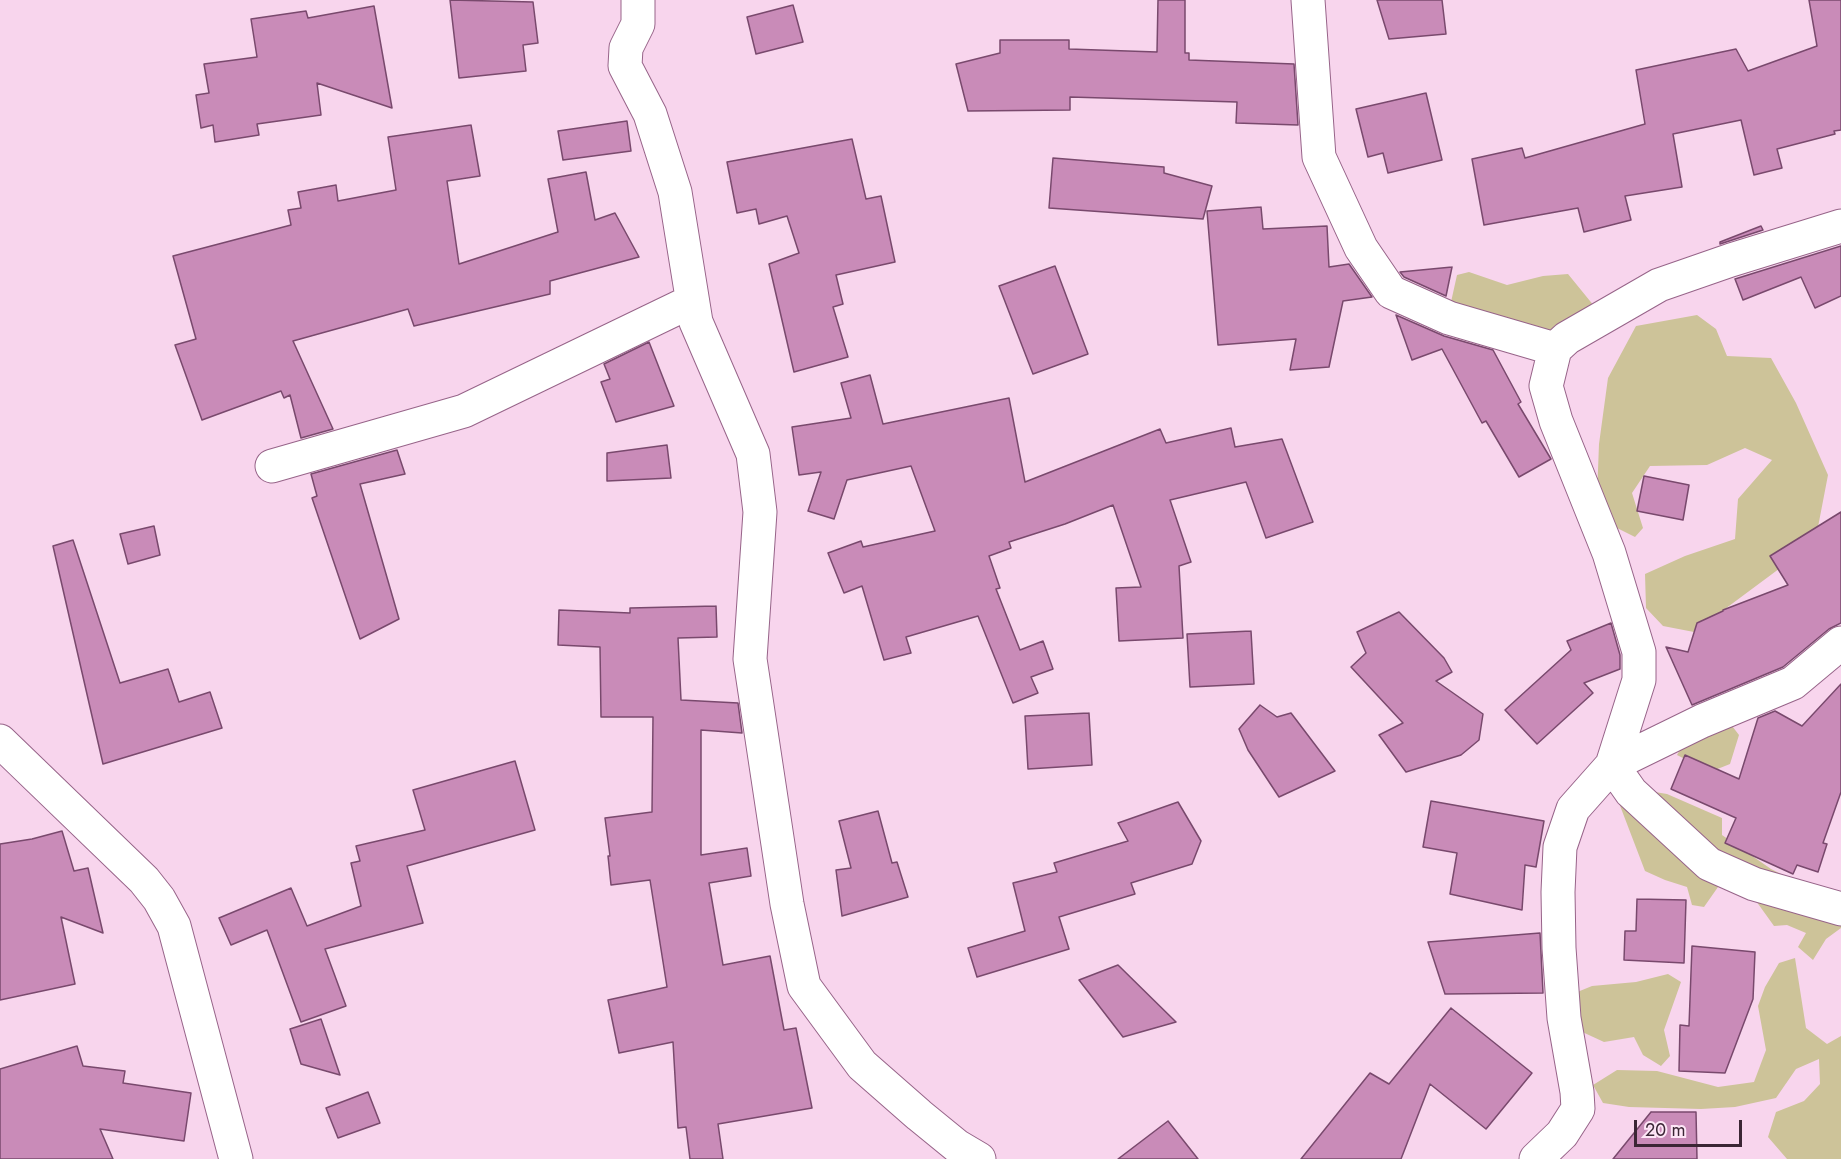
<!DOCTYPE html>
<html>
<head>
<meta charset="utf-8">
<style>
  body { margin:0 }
  #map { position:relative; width:1841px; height:1159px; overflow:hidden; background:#f8d5ed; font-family:Jost,sans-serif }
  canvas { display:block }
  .scale { position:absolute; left:1634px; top:1120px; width:108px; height:27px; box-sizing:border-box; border:3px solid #3b2635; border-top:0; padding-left:8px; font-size:18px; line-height:21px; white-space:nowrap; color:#3b2635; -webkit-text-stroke:4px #fee6f7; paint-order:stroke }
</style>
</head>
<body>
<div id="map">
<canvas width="1841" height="1159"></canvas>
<div class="scale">20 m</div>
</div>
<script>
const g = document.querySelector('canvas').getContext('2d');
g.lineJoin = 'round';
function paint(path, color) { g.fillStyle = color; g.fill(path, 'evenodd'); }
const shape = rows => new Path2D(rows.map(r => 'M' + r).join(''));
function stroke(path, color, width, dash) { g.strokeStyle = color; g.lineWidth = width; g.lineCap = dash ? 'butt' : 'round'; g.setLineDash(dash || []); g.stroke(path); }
const green = shape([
  [1469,272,1507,285,1543,276,1568,274,1612,328,1583,349,1536,353,1451,302,1457,275],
  [1697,315,1716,329,1727,356,1771,358,1796,403,1828,475,1818,527,1795,557,1694,632,1663,626,1646,608,1645,574,1685,556,1735,539,1738,499,1772,460,1745,448,1707,465,1650,466,1632,493,1643,528,1635,537,1613,526,1597,496,1599,444,1608,378,1636,326],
  [1729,722,1739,735,1730,764,1710,772,1677,755,1686,739],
  [1649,791,1667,794,1722,818,1722,835,1771,869,1831,899,1841,913,1841,928,1826,939,1813,960,1798,947,1806,933,1787,925,1774,926,1746,887,1718,887,1704,907,1692,905,1687,887,1665,880,1645,871,1619,803],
  [1795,958,1806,1028,1827,1044,1841,1036,1841,1159,1787,1159,1768,1137,1776,1112,1804,1101,1820,1084,1819,1059,1796,1069,1776,1098,1735,1107,1701,1109,1629,1107,1603,1103,1593,1085,1617,1070,1657,1071,1718,1087,1754,1082,1766,1050,1758,1006,1765,987,1779,963],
  [1668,974,1681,982,1664,1030,1670,1056,1661,1066,1643,1055,1634,1037,1604,1042,1578,1030,1570,995,1592,986,1636,982]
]);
const building = shape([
  [450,0,533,2,538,43,523,45,526,71,459,78,450,0],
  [1158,0,1185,0,1185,53,1189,53,1189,60,1294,64,1298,125,1236,123,1237,102,1070,97,1070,110,968,111,956,64,1000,53,1000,40,1069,40,1069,49,1157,52,1158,0],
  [1377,0,1442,0,1446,34,1389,39,1377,0],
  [1809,0,1841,0,1841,130,1834,131,1835,134,1777,149,1782,168,1754,175,1741,120,1673,134,1682,187,1625,196,1631,220,1584,232,1578,208,1484,225,1472,159,1522,148,1525,158,1645,124,1636,70,1736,49,1748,71,1817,46,1809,0],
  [793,5,803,42,756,54,747,17,793,5],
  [374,6,392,108,317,83,321,115,257,124,259,135,215,142,213,125,201,128,196,95,209,93,204,64,257,57,251,19,306,11,308,18,374,6],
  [1426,93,1442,160,1388,173,1383,153,1368,157,1356,109,1426,93],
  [627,121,631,151,563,160,558,131,627,121],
  [471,125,480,176,447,181,459,264,558,232,548,179,586,172,595,220,615,213,639,257,550,281,550,294,414,326,408,309,293,341,333,429,301,438,290,395,284,398,281,391,202,420,175,345,196,339,173,256,291,225,288,210,301,208,298,192,336,185,338,201,396,190,388,137,471,125],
  [852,139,866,199,881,196,895,262,836,275,843,304,833,307,848,357,794,372,769,264,799,253,787,216,759,224,756,209,737,213,727,162,852,139],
  [1053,158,1164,167,1164,173,1212,186,1203,219,1049,208,1053,158],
  [1261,207,1263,229,1327,226,1329,267,1349,264,1372,297,1343,301,1329,367,1290,370,1296,339,1218,345,1207,211,1261,207],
  [1761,226,1763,230,1720,244,1720,242,1761,226],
  [1841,246,1841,296,1815,308,1801,277,1743,300,1735,279,1841,246],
  [1055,266,1088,354,1033,374,999,286,1055,266],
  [1452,267,1446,296,1404,277,1400,272,1452,267],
  [1396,315,1444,336,1493,350,1521,402,1518,404,1551,459,1519,477,1486,421,1482,423,1442,349,1412,360,1396,315],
  [649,342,674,406,616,422,601,382,610,379,604,364,649,342],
  [870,375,883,424,1009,398,1025,482,1160,429,1166,443,1231,428,1235,447,1282,439,1313,522,1266,538,1246,482,1170,500,1191,562,1179,566,1183,638,1119,641,1116,588,1141,587,1113,505,1065,524,1009,542,1011,548,989,556,1000,588,996,589,1020,650,1043,641,1053,669,1031,677,1038,693,1013,703,978,616,906,637,911,653,884,660,862,586,844,593,828,553,861,541,863,547,935,531,911,466,847,480,834,519,808,511,821,472,799,475,792,427,851,418,841,383,870,375],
  [667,445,671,478,607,481,607,453,667,445],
  [397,450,405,474,360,484,399,619,360,639,312,498,317,496,311,474,397,450],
  [1644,476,1689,485,1683,520,1637,511,1644,476],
  [1841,512,1841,623,1829,629,1783,667,1692,705,1666,647,1688,652,1697,623,1723,611,1723,610,1788,585,1770,556,1841,512],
  [154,526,160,555,128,564,120,534,154,526],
  [73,540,120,683,168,669,179,702,210,692,222,728,103,764,53,546,73,540],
  [716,606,717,637,678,638,681,700,738,703,742,733,701,730,701,855,747,848,751,876,709,883,723,965,770,956,784,1030,796,1028,812,1108,718,1124,723,1159,690,1159,686,1127,678,1128,673,1042,619,1053,608,1000,667,987,650,880,611,885,608,856,610,856,605,818,652,812,653,717,601,717,600,647,558,645,559,610,630,613,630,608,716,606],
  [1399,612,1444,658,1452,672,1436,681,1483,714,1479,740,1461,755,1406,772,1379,735,1403,723,1351,667,1366,653,1357,632,1399,612],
  [1611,623,1620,655,1620,669,1584,683,1593,693,1537,744,1505,710,1571,650,1567,641,1611,623],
  [1251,631,1254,684,1190,687,1187,634,1251,631],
  [1841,684,1841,792,1823,843,1827,844,1818,872,1797,865,1793,874,1725,843,1736,818,1671,789,1685,755,1739,779,1758,718,1775,711,1802,726,1841,684],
  [1260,705,1277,717,1291,713,1335,771,1279,797,1248,750,1239,729,1260,705],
  [1089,713,1092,765,1028,769,1025,716,1089,713],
  [515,761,535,830,407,866,423,923,325,949,346,1006,301,1022,267,930,231,945,219,918,291,888,307,926,361,906,351,863,360,861,356,846,425,830,413,790,515,761],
  [1431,801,1544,821,1536,867,1525,865,1522,910,1450,894,1457,853,1423,847,1431,801],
  [1178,802,1201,841,1192,864,1131,883,1135,894,1059,917,1069,949,977,977,968,948,1025,931,1013,883,1057,872,1054,863,1128,841,1118,823,1178,802],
  [878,811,892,863,897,862,908,897,842,916,836,870,851,868,839,821,878,811],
  [62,831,74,871,88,868,103,933,61,917,75,984,0,1000,0,844,32,839,62,831],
  [1637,899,1686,900,1684,963,1624,960,1625,931,1636,931,1637,899],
  [1540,933,1543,993,1445,994,1428,942,1540,933],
  [1692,946,1755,952,1753,999,1725,1073,1679,1071,1680,1025,1689,1026,1692,946],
  [1118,965,1176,1022,1123,1037,1079,980,1118,965],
  [1451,1008,1532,1073,1486,1129,1430,1084,1401,1159,1301,1159,1370,1073,1389,1084,1451,1008],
  [321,1019,340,1075,301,1064,290,1029,321,1019],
  [77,1046,83,1066,125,1071,123,1083,191,1093,184,1141,100,1129,113,1159,0,1159,0,1069,77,1046],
  [368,1092,380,1123,338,1138,326,1108,368,1092],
  [1651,1112,1696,1112,1697,1159,1613,1159,1651,1112],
  [1168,1121,1198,1159,1118,1159,1168,1121]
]);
const minor = shape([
  [638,0,638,24,626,48,625,66,650,114,675,192,696,322,753,454,760,512,750,659,787,904,804,986,862,1065,919,1115,957,1146,979,1159],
  [1308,0,1319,157,1361,248,1391,292,1449,318,1555,349,1546,386,1556,421,1609,553,1639,652,1639,680,1612,765,1631,792,1709,864,1754,884,1841,909],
  [1555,349,1567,338,1659,285,1731,260,1841,226],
  [272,466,464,411,692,301],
  [0,741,144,880,159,899,174,926,236,1159],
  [1536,1159,1562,1134,1578,1109,1577,1092,1564,1018,1559,948,1558,892,1560,847,1573,809,1612,765,1702,721,1793,683,1841,643]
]);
paint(green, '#cdc399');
paint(building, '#c98bb8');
stroke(building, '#79496d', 1.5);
stroke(minor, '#976489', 35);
stroke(minor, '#fff', 33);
</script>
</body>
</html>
